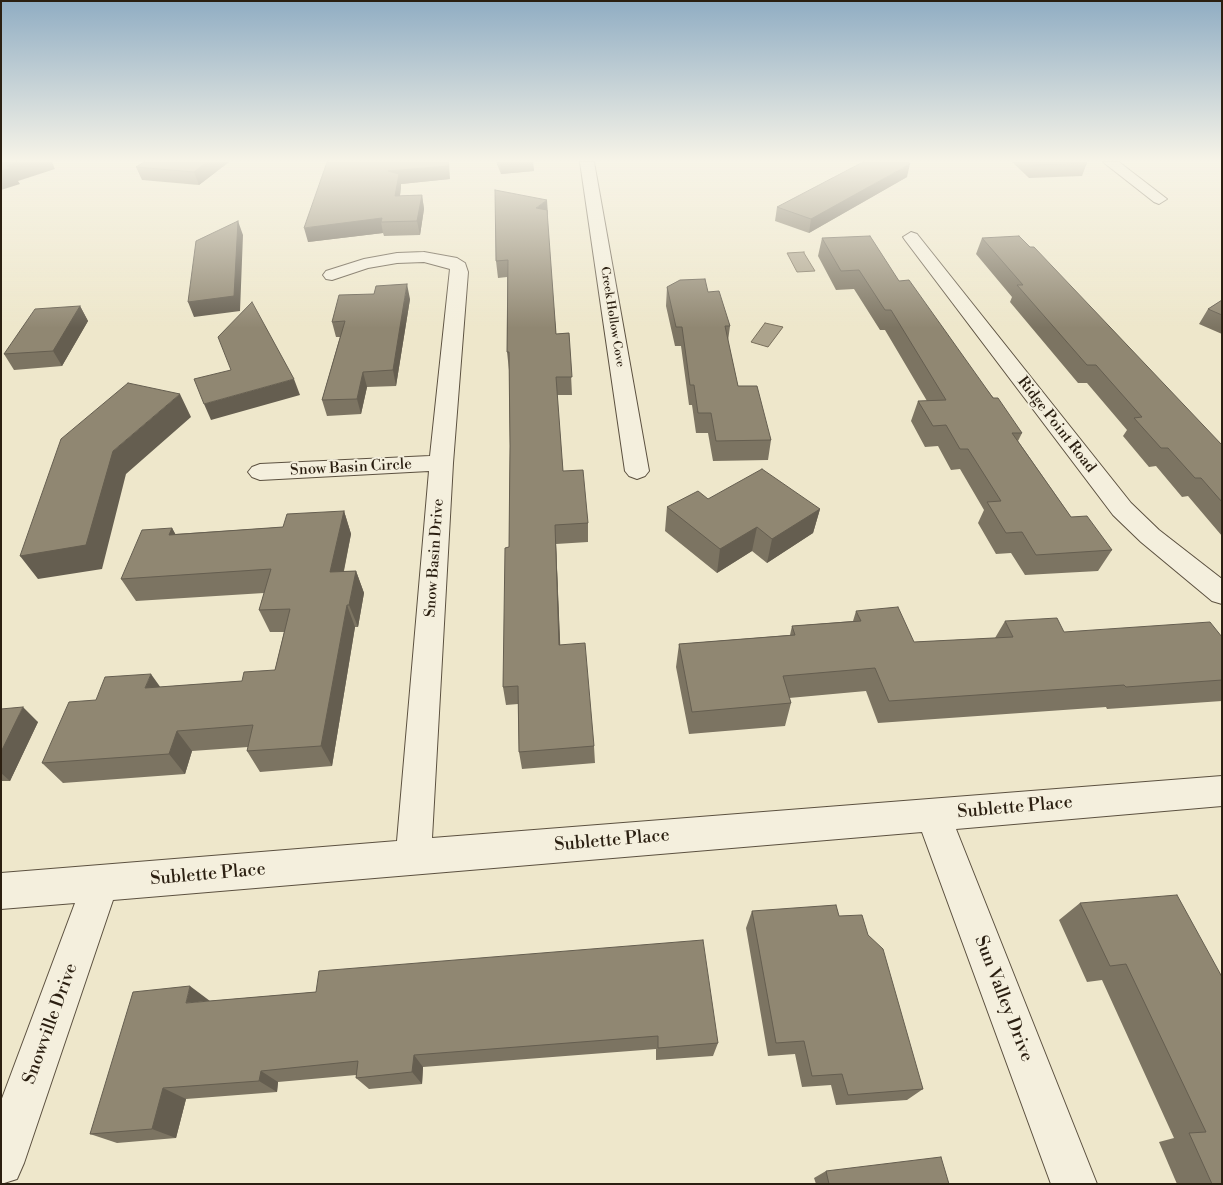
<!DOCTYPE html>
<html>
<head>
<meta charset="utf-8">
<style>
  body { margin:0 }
  #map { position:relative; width:1223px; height:1185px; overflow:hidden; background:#eee7cb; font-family:"Libre Bodoni",serif }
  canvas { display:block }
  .frame { position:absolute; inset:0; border:2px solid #2b1f11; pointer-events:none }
</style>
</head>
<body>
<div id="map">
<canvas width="1223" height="1185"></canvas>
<div class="frame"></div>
</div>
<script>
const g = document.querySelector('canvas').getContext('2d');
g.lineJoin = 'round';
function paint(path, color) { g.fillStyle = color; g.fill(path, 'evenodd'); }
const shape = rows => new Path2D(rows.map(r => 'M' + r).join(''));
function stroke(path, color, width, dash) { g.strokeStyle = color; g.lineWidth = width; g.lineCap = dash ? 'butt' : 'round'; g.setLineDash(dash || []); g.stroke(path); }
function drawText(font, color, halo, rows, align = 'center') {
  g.font = font + ' "Libre Bodoni",serif'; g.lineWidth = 4; g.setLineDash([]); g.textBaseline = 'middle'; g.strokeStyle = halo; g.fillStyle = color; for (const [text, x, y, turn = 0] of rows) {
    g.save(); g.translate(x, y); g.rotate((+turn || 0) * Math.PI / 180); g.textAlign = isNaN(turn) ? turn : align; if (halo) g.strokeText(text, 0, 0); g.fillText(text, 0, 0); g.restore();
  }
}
const water = shape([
  [804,252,804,253,815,271,797,272,787,253,804,252],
  [765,323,783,327,768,347,751,342,765,323]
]);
const minor = shape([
  [580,162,594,162,649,471,645,476,637,479,629,476,625,471,580,162],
  [1103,162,1119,162,1167,199,1159,204,1154,202,1103,162],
  [911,232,917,234,1131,503,1159,530,1222,579,1222,604,1212,601,1141,542,1113,515,905,240,903,237,911,232],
  [424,252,457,258,465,263,468,272,453,463,432,838,1222,776,1222,806,956,829,1097,1184,1051,1184,922,832,113,900,24,1163,17,1179,1,1184,1,1101,75,903,1,909,1,873,397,841,429,471,260,480,252,477,248,472,252,467,260,464,430,456,450,269,424,262,397,263,368,268,332,280,326,279,323,275,326,271,364,259,397,253,424,252]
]);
const wall = shape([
  [144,162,229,162,199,185,142,180,136,167],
  [327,162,450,179,401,184,401,187,400,196,422,195,424,209,420,235,384,236,383,233,308,242],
  [496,162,533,162,534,171,501,174],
  [1012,162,1086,162,1087,163,1082,176,1029,178],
  [907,177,809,233,775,221,777,207],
  [547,216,556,334,569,333,572,395,557,395,563,471,588,523,588,542,556,544,560,645,594,746,595,763,522,769,519,752,518,704,506,705,503,687,509,547,510,446,509,370,507,352,507,277,498,278,496,261],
  [822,238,899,281,1022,433,1018,441,1071,517,1112,550,1098,571,1025,575,1011,553,996,554,978,523,984,510,960,469,951,470,938,446,925,447,911,421,918,401,927,401,885,330,880,330,854,289,836,290,818,256],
  [982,238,1222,445,1222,536,1188,496,1182,497,1156,466,1149,467,1123,436,1127,430,1087,383,1078,383,1010,302,1012,297,976,254],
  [667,287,708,292,730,326,728,341,738,386,771,440,768,460,713,461,708,433,696,433,692,405,689,405,681,346,675,346,666,306],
  [410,299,396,386,367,387,361,414,327,416,322,400,340,337,336,337,332,322],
  [1222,300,1222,334,1199,324,1208,309],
  [80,306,88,321,62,366,14,370,4,354],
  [708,499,820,509,813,533,767,563,752,551,717,573,665,531,667,507],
  [344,511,351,534,344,571,356,571,364,593,358,627,355,627,332,766,260,772,247,751,248,747,192,751,185,774,63,783,42,763,96,700,160,687,242,681,275,670,284,632,270,632,259,610,264,593,136,601,121,579,172,528,175,534,283,527],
  [856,611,914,642,995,638,1005,621,1064,632,1222,637,1222,701,1107,709,1106,707,878,723,866,691,789,698,791,703,785,726,689,734,676,667,679,644,790,635,792,626,853,621],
  [1,709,38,722,10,781,1,781],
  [1080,903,1222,977,1222,1184,1177,1184,1159,1142,1174,1138,1102,980,1087,982,1059,920],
  [752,911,839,916,868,935,923,1089,907,1100,836,1105,831,1085,802,1087,795,1054,768,1056,746,928],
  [316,992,718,1043,713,1056,656,1060,656,1049,423,1067,422,1084,369,1089,356,1078,356,1075,278,1082,277,1092,186,1099,176,1138,117,1143,90,1134,209,1001],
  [826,1171,949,1184,816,1184,814,1178]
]);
const shadedWall = shape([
  [17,162,52,162,55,169,18,181,20,184,1,190,1,171,7,166],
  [207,162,229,162,199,185,194,172],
  [449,162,450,179,401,184,401,187,398,210,388,171],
  [500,162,533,162,534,171,501,174],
  [910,164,907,177,809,233,811,219],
  [422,195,424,209,420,235,417,221],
  [547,200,548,215,536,208],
  [382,218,381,222,383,233,308,242,304,228],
  [238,221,243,235,240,311,194,317,188,302],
  [407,284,410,299,396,386,393,370],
  [80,306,88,321,62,366,53,351],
  [363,372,367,387,361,414,357,399],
  [294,379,300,395,211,420,204,404],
  [180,394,191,417,126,474,102,569,38,579,20,556,113,451],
  [820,509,813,533,767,563,772,539],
  [344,511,351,534,339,594,330,572],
  [555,525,556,544,561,663,559,645],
  [757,527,752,551,717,573,720,549],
  [172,528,185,551,169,535],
  [356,571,364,593,358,627,349,605],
  [347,605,355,627,332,766,321,746],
  [151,674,166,695,145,688],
  [23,707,38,722,10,781,1,773,1,752],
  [177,731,192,751,185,774,169,754],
  [190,986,210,1001,186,1003],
  [414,1055,423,1067,422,1084,412,1072],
  [261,1071,278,1082,277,1092,259,1081],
  [163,1088,186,1099,176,1138,152,1129]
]);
const building = shape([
  [1,162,17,162,7,166,11,168,1,171,1,162],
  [144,162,207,162,194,172,136,167,144,162],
  [327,162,448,162,448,166,388,171,399,174,395,196,422,195,417,221,381,222,382,218,304,228,327,162],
  [863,162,909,162,910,164,811,219,777,207,863,162],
  [1031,162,1086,162,1087,163,1034,165,1031,162],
  [495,190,547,200,536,208,547,210,556,334,569,333,572,377,556,377,563,471,583,470,588,523,555,525,559,645,585,643,594,746,519,752,518,686,503,687,505,548,509,547,510,446,509,352,507,352,508,260,496,261,495,190],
  [238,221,234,296,188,302,196,241,238,221],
  [870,236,899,281,909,280,993,398,998,398,1022,433,1012,433,1071,517,1087,516,1112,550,1036,555,1022,532,1006,533,987,502,1001,501,968,449,960,449,946,425,933,426,918,401,946,400,891,310,885,310,859,270,841,271,822,238,870,236],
  [1019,236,1030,247,1034,247,1222,445,1222,502,1201,478,1195,478,1168,448,1161,448,1134,418,1142,417,1096,365,1087,365,1017,285,1023,285,982,238,1019,236],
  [705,279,708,292,719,291,730,326,725,326,738,386,757,386,771,440,716,441,711,413,698,413,694,385,690,385,682,327,676,327,667,287,680,280,705,279],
  [407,284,393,370,363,372,357,399,322,400,345,321,332,322,339,295,374,294,376,286,407,284],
  [1222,300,1222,315,1208,309,1222,300],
  [252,302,294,379,204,404,194,379,231,370,218,337,252,302],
  [80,306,53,351,4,354,35,309,80,306],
  [128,383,180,394,113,451,86,545,20,556,61,439,128,383],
  [762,469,820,509,772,539,757,527,720,549,667,507,698,491,708,499,762,469],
  [344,511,330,572,356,571,349,605,347,605,321,746,247,751,253,725,177,731,169,754,42,763,69,702,96,700,105,677,151,674,145,688,242,681,244,672,275,670,290,609,259,610,271,569,121,579,142,530,172,528,169,535,283,527,287,514,344,511],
  [898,607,914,642,1013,637,1005,621,1057,618,1064,632,1210,622,1222,637,1222,680,1126,687,1124,685,889,701,875,668,783,676,791,703,692,712,679,644,795,635,792,626,861,621,856,611,898,607],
  [23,707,1,752,1,709,23,707],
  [1177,895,1222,977,1222,1184,1212,1184,1189,1133,1206,1132,1126,964,1110,966,1080,903,1177,895],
  [836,905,839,916,862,915,868,935,883,949,923,1089,848,1095,842,1074,812,1076,804,1041,776,1043,752,911,836,905],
  [703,940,718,1043,658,1048,658,1036,414,1055,412,1072,356,1078,358,1061,261,1071,259,1081,163,1088,152,1129,90,1134,133,992,190,986,186,1003,316,992,319,971,703,940],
  [941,1157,949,1184,829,1184,826,1171,941,1157]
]);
const farStreetnames = [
  ["Creek Hollow Cove",612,317,81]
];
const streetNames = [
  ["Ridge Point Road",1056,425,52],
  ["Snow Basin Circle",351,468,-3],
  ["Snow Basin Drive",435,558,-86]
];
const nearStreetnames = [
  ["Sublette Place",1015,808,-5],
  ["Sublette Place",612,841,-5],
  ["Sublette Place",208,875,-5],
  ["Sun Valley Drive",1003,999,69],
  ["Snowville Drive",51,1024,-70]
];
paint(water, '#aca38c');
stroke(water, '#786e5b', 1);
stroke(minor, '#5c5140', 2);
paint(minor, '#f4efdd');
paint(wall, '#7c7462');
paint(shadedWall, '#655e50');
paint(building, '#908772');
stroke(building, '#655e50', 1);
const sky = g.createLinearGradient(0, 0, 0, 328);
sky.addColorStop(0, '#90adc3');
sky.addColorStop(0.49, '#f7f4e8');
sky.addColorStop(1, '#f7f4e800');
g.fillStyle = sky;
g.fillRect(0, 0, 1223, 328);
drawText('12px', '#2b1f11', '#f4efdd', farStreetnames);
drawText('15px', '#2b1f11', '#f4efdd', streetNames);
drawText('18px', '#2b1f11', '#f4efdd', nearStreetnames);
</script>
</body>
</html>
